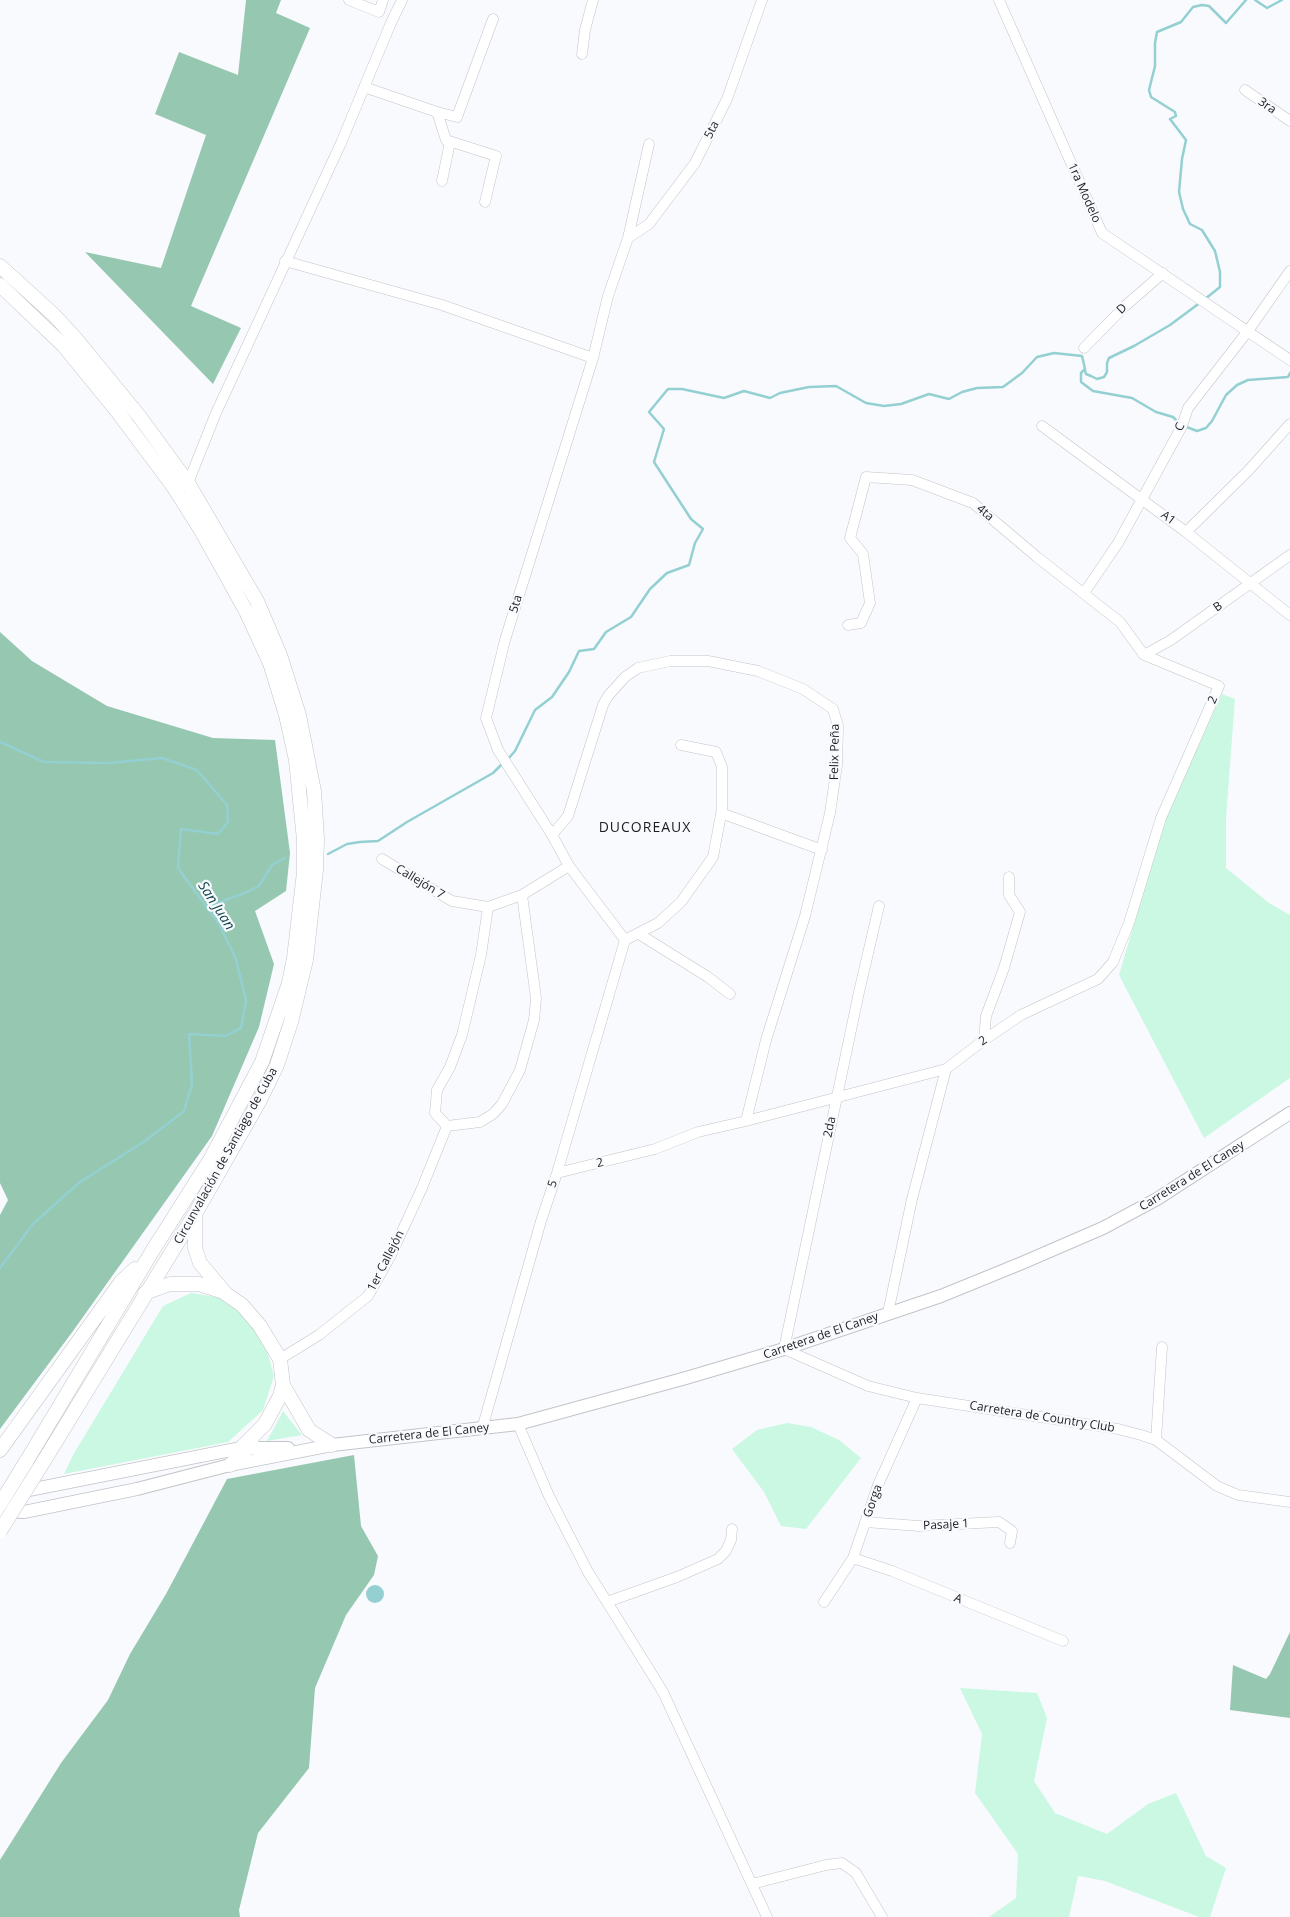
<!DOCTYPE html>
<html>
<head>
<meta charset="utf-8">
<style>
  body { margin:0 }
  canvas { display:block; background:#f8fafe }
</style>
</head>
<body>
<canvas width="1290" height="1917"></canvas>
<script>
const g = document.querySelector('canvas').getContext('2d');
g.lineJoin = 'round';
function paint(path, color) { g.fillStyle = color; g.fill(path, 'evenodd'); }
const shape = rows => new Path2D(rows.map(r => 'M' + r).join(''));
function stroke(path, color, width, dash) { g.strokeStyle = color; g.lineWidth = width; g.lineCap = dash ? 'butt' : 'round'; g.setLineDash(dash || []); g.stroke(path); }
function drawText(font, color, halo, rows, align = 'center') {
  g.font = font + ' "Open Sans",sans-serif'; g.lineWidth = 4.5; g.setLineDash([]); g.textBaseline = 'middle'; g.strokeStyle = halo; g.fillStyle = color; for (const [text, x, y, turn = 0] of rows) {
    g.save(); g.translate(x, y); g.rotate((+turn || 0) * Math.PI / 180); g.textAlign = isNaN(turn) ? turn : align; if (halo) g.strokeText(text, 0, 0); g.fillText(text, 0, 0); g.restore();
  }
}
const green = shape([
  [1222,694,1235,699,1226,818,1226,868,1269,903,1290,915,1290,1078,1204,1138,1119,975,1165,819],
  [191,1293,223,1298,246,1315,266,1347,274,1376,263,1410,228,1442,64,1474,73,1455,163,1306],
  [283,1411,302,1435,267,1441],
  [787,1423,811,1427,839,1440,861,1458,806,1529,781,1526,764,1492,732,1449,757,1430],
  [960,1688,1037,1693,1047,1718,1034,1781,1055,1813,1107,1834,1148,1804,1176,1793,1206,1856,1226,1868,1210,1917,1199,1917,1105,1881,1078,1876,1069,1917,989,1917,1016,1898,1018,1854,975,1793,982,1734]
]);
const forest = shape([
  [246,0,281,0,276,13,310,28,191,306,241,328,213,384,85,252,161,268,206,135,155,114,179,52,238,75],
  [0,632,32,661,107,706,213,738,275,740,290,853,286,891,255,911,274,964,259,1027,212,1136,73,1331,0,1429,0,1215,8,1200,0,1183],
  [354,1455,361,1526,378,1556,374,1575,346,1615,315,1688,309,1768,258,1833,239,1910,240,1917,0,1917,0,1860,61,1763,108,1700,130,1654,166,1594,227,1479],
  [1290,1632,1290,1718,1230,1710,1233,1665,1266,1679,1270,1674]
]);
const water = shape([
  '366 1594a9 9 0 1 1 18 0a9 9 0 1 1-18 0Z'
]);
const stream = shape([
  [1255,0,1267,8,1282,0],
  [1205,299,1220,287,1220,272,1215,251,1202,230,1190,224,1183,209,1179,192,1182,159,1186,140,1170,119,1176,116,1175,112,1151,97,1149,90,1155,66,1155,43,1157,32,1181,22,1193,7,1202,5,1209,6,1226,23,1246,0],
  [1085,370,1086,374,1091,376,1097,379,1104,377,1107,372,1107,363,1109,358,1134,346,1170,325,1201,302],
  [1184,426,1197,431,1206,428,1212,421,1226,395,1237,385,1248,380,1288,377,1290,373],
  [0,742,44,762,109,763,162,758,197,770,227,805,228,822,218,834,181,829,178,868,219,924,236,959,246,1001,241,1028,225,1036,189,1034,192,1084,184,1111,145,1141,80,1182,33,1224,0,1268],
  [508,759,515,751,535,710,552,697,569,672,579,651,594,649,606,632,631,617,650,589,667,573,689,565,695,543,703,529,691,519,654,462,664,429,649,412,668,389,682,389,724,398,744,391,770,398,780,393,809,387,836,386,866,403,884,406,901,404,929,394,949,399,962,392,977,388,1003,387,1022,373,1037,357,1054,353,1082,356,1085,369,1081,373,1081,382,1093,391,1132,398,1156,412,1173,417,1179,423],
  [328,854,347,844,360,842,378,841,407,822,493,773,504,762],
  [207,907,247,892,259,886,272,865,285,858]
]);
const minor = shape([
  [349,0,379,12,383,0],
  [999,0,1102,233,1290,360],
  [582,54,585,30,593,0],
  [364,87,437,112,446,140,496,156,485,202],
  [1245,90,1290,121],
  [437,112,457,117,493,19],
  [442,181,450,142],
  [628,238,649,224,695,163,727,99,762,0],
  [285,261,442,305,593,358],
  [1084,348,1125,306,1163,273],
  [1042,426,1186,532,1290,615],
  [173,486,188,483,216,413,341,143,390,25,402,0],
  [1186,532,1248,471,1290,424],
  [1084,593,1118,543,1182,426,1188,408,1248,331,1290,271],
  [1144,655,1171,640,1290,555],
  [721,813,822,850],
  [552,835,568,816,603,705,608,696,625,677,638,668,670,661,708,661,758,671,803,689,833,709,838,726,837,765,830,813,805,916,766,1040,746,1121],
  [382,859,452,901,488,907,522,895,569,866],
  [879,906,859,992,784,1349,868,1386,917,1398,1118,1429,1141,1435,1156,1440,1217,1486,1238,1495,1290,1502],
  [639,934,708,977,730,994],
  [625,940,569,866,552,835,498,750,486,718,505,640,593,358,608,296,628,238,649,144],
  [625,940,658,923,681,902,713,857,722,809,722,767,716,752,681,745],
  [984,1040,986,1016,1004,968,1020,912,1009,895,1009,877],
  [447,1126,480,1122,493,1114,502,1104,520,1070,534,1020,536,998,522,895],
  [447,1126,435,1113,437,1090,450,1067,462,1035,481,955,488,907],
  [557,1173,655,1149,698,1132,746,1121,946,1069,984,1040,1021,1015,1098,979,1113,962,1129,923,1161,818,1219,686,1144,655,1120,622,1037,557,973,503,912,480,866,477,850,538,863,554,870,603,861,623,848,625],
  [888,1313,912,1199,946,1069],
  [280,1359,319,1335,368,1296,391,1255,422,1188,447,1126],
  [518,1424,549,1496,588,1572,607,1602],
  [482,1429,541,1221,557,1173,625,940],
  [1156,1440,1162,1347],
  [865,1522,919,1526,999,1522,1012,1531,1010,1543],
  [732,1529,731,1540,726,1551,718,1559,677,1577,607,1602,663,1692,767,1917],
  [853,1558,892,1571,1063,1641],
  [824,1602,853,1558,878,1485,917,1398],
  [752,1884,826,1865,842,1863,856,1873,882,1917]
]);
const major = shape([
  [19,1492,241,1448,288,1448],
  [0,1511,24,1512,137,1489,230,1465,332,1445,518,1424,686,1378,784,1349,941,1296,1022,1263,1103,1228,1157,1199,1290,1113]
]);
const highway = shape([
  [0,266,54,315,76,339,139,416,188,483,257,601,280,655,299,715,314,791,317,839,316,870,306,960,291,1022,277,1065,260,1100,195,1214,42,1464],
  [0,285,64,346,117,411,173,486,202,532,246,611,270,663,286,715,296,760,304,840,304,872,294,958,289,983,262,1062,210,1160,153,1250,26,1462],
  [195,1215,195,1248,200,1263,226,1294,242,1305,260,1326,280,1359,283,1385,280,1396,265,1424,241,1448],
  [145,1293,170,1284,199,1284,221,1291],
  [283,1385,309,1430,332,1445],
  [0,1450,121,1282,135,1269],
  [230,1465,252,1444]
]);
const highwayBridge = shape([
  [0,1504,26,1462],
  [0,1531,42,1464]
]);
const streetNames = [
  ["3ra",1267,106,35],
  ["5ta",712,130,-63],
  ["1ra Modelo",1084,193,66],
  ["D",1122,309,-44],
  ["C",1180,427,-64],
  ["4ta",985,513,41],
  ["A1",1168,518,37],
  ["5ta",516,604,-73],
  ["B",1218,607,-35],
  ["2",1213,700,-66],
  ["Felix Peña",835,752,-89],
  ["Callejón 7",420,882,31],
  ["2",983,1041,-35],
  ["2da",830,1127,-78],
  ["Circunvalación de Santiago de Cuba",226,1156,-61],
  ["2",600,1163,-14],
  ["Carretera de El Caney",1192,1176,-32],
  ["5",553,1184,-71],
  ["1er Callejón",386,1261,-63],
  ["Carretera de El Caney",821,1336,-19],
  ["Carretera de Country Club",1042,1417,9],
  ["Carretera de El Caney",429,1434,-6],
  ["Gorga",873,1501,-70],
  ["Pasaje 1",946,1525,-3],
  ["A",958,1599,22]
];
const neighbourhoodNames = [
  ["DUCOREAUX",645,828]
];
const waterNames = [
  ["San Juan",216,906,57]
];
paint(green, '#cbf8e2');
paint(forest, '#96c7b0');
paint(water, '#94d0d2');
stroke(stream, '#94d0d2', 2.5);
stroke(minor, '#c2c4c9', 11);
stroke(major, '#c2c4c9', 14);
stroke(highway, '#c2c4c9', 15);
stroke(minor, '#fff', 10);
stroke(major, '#fff', 12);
stroke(highway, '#fff', 14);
stroke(highwayBridge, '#c2c4c9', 15, []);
stroke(highwayBridge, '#fff', 14);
drawText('12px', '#1c1d1f', '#f8fafe', streetNames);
g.letterSpacing = '1px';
drawText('14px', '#1c1d1f', '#f8fafe', neighbourhoodNames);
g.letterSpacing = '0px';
drawText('italic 14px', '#0d4547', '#f8fafe', waterNames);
</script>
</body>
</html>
